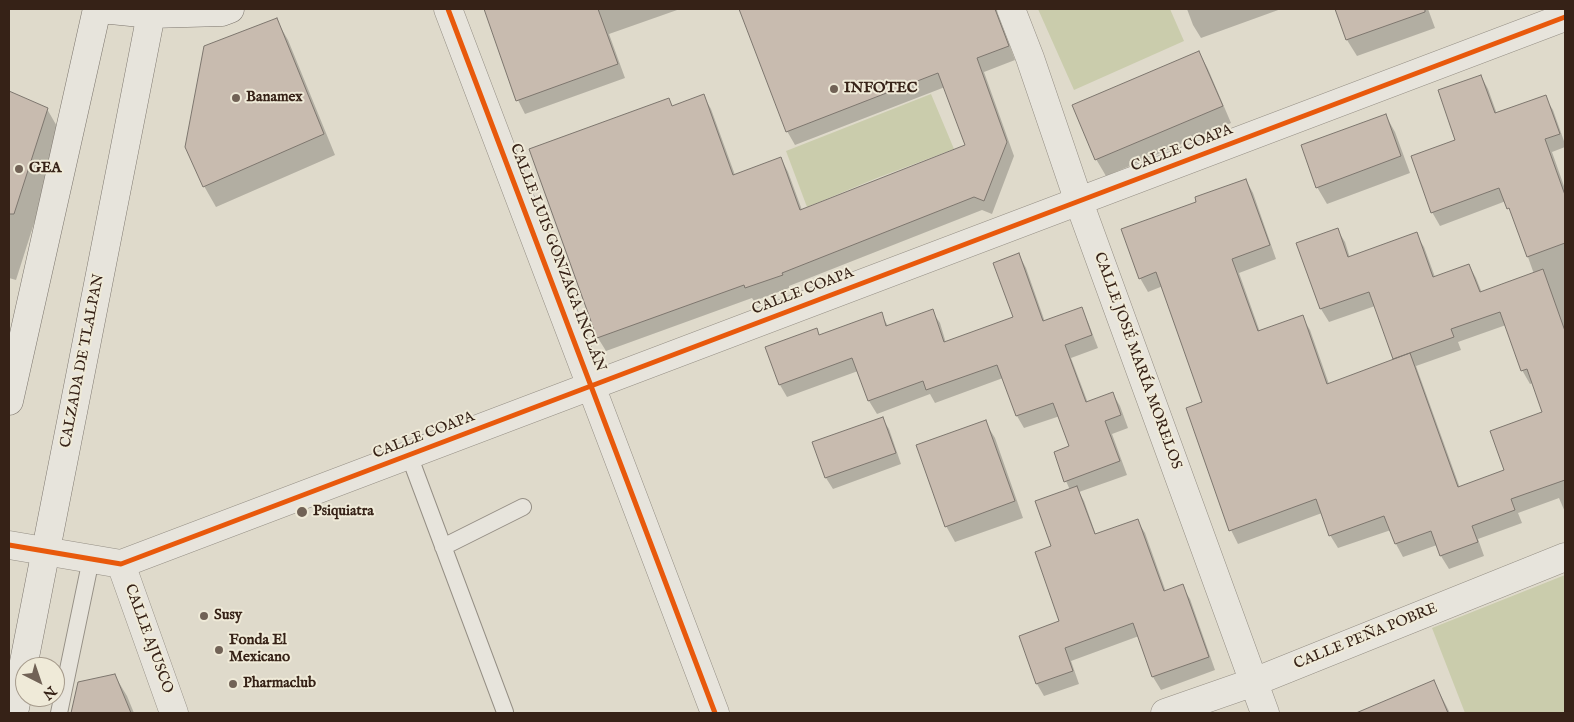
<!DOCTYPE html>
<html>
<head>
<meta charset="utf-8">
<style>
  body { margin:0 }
  #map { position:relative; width:1574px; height:722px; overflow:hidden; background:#dfdacb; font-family:"IM FELL English",serif }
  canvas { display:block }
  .frame { position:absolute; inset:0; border:10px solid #362217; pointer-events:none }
  .north { position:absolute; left:15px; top:657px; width:50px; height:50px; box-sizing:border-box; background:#efead8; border:1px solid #a59a8b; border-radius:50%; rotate:139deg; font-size:14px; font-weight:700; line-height:20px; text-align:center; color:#362217 }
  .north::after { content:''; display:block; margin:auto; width:18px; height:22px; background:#716256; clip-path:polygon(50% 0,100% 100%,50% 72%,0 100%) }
</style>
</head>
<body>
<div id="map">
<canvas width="1574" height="722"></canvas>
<div class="frame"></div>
<div class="north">N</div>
</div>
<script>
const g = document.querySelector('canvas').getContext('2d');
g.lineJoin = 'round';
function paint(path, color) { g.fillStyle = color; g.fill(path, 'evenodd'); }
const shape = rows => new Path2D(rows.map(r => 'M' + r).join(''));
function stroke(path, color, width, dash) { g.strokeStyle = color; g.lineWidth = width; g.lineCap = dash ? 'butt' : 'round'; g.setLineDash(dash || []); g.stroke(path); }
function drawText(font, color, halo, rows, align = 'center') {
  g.font = font + ' "IM FELL English",serif'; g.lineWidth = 4; g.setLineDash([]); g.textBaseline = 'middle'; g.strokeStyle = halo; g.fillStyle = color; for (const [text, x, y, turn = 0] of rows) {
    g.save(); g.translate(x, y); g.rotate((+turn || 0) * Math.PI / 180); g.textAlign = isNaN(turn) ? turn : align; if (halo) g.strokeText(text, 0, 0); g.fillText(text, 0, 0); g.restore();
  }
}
const green = shape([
  [1038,9,1170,9,1184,41,1074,90],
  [931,94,954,149,877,178,807,207,786,151],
  [1565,575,1565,713,1465,713,1432,628]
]);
const shadow = shape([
  [485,9,680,9,609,34,625,78,525,114,518,100],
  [740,9,996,9,1015,60,984,72,1014,156,992,214,982,210,789,286,789,288,754,301,752,298,606,351,598,338,531,150,672,107,703,95,711,109,735,175,781,158,788,172,802,210,967,145,945,87,795,145,787,131],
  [1187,9,1281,9,1201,38,1193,25],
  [1336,9,1428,9,1435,28,1357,56,1347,40],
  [276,19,288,40,335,155,216,207,204,186],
  [1199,52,1208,69,1231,123,1106,176,1096,159,1074,105],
  [1481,76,1488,89,1497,114,1545,97,1553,110,1565,144,1565,147,1552,152,1565,189,1565,512,1559,498,1518,513,1522,523,1478,539,1484,556,1449,569,1441,556,1437,545,1403,557,1396,544,1391,530,1338,548,1330,535,1322,513,1238,544,1231,530,1204,403,1163,286,1148,292,1140,278,1198,203,1246,180,1253,193,1276,259,1239,273,1260,332,1302,317,1310,330,1329,384,1395,360,1375,306,1329,322,1321,309,1298,244,1337,229,1345,242,1350,258,1416,234,1424,247,1435,277,1469,265,1476,278,1482,293,1534,274,1514,218,1506,201,1440,226,1432,212],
  [1506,325,1522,370,1530,384,1533,383,1544,413,1506,470,1460,488,1416,366,1461,350,1458,342],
  [9,92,47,109,62,135,16,280,9,278],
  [1386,116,1395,132,1410,173,1327,204,1317,187],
  [1019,255,1026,268,1045,322,1081,309,1088,322,1098,348,1071,358,1088,403,1113,394,1120,406,1128,428,1112,434,1127,475,1079,492,1084,501,1096,535,1137,520,1145,533,1166,592,1182,586,1190,599,1215,670,1161,690,1153,677,1139,636,1071,661,1079,684,1044,696,1037,684,1061,621,1053,547,1070,490,1066,481,1055,453,1071,447,1060,416,1024,428,1017,416,1003,378,935,403,930,394,877,414,869,401,858,371,787,397,780,385,816,330,820,336,881,314,888,326,932,311,940,323,946,343,1014,318],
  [882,418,889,429,901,464,833,489,826,478,814,443],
  [985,422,995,438,1023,518,955,542,946,526],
  [115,676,127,696,134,713,73,713,79,683],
  [1434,682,1450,713,1391,713,1386,702]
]);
const building = shape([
  [484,9,598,9,618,64,516,101,484,9],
  [739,9,995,9,1009,46,977,58,1007,142,984,201,974,197,782,273,783,275,745,288,744,285,597,338,529,149,669,98,672,106,704,94,733,175,781,157,800,210,965,145,938,73,786,132,739,9],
  [1335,9,1425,9,1425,12,1346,40,1335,9],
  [277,18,324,134,203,187,185,147,204,46,277,18],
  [1199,51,1223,106,1095,160,1072,105,1199,51],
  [1481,75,1495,113,1546,95,1560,134,1545,139,1565,195,1565,243,1527,257,1509,208,1507,209,1499,188,1431,213,1411,156,1455,140,1438,90,1481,75],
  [9,91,48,108,14,214,9,214,9,91],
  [1386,114,1401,156,1316,188,1301,145,1386,114],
  [1246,179,1270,245,1232,259,1258,331,1303,315,1327,384,1410,353,1458,487,1504,470,1490,431,1542,412,1527,369,1521,371,1500,312,1451,329,1454,337,1393,359,1369,292,1320,309,1296,243,1338,228,1348,257,1417,232,1433,277,1469,264,1480,292,1543,269,1565,331,1565,480,1511,499,1515,510,1472,526,1478,542,1440,556,1431,531,1395,544,1384,516,1329,536,1316,499,1229,531,1186,408,1202,402,1156,272,1139,279,1121,229,1196,202,1195,197,1246,179],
  [1019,253,1043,321,1082,307,1092,335,1065,345,1086,402,1113,392,1121,415,1105,421,1120,461,1064,482,1054,452,1069,446,1053,403,1016,416,997,365,926,390,923,381,868,401,852,358,779,385,765,347,817,328,819,335,882,312,886,326,933,309,944,342,1013,317,993,263,1019,253],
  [883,417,896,453,825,478,812,442,883,417],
  [986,420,1015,501,945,527,916,445,986,420],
  [1077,486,1095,534,1138,519,1164,591,1183,584,1209,657,1152,677,1133,623,1065,648,1073,671,1036,684,1019,636,1059,621,1035,552,1051,546,1035,501,1077,486],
  [115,674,131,713,71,713,78,682,115,674],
  [1434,680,1448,713,1356,713,1434,680]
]);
const service = shape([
  [409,455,505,712],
  [443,547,523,507],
  [59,713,91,559]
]);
const minor = shape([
  [448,9,715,713],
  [1011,9,1030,58,1079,202,1265,713],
  [9,545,121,564,1565,17],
  [121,564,174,713],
  [1165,713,1254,682,1565,557]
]);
const secondary = shape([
  [101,9,151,14,222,12,230,9],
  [9,401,97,9],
  [14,713,152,9]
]);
const cycleway = shape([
  [448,9,715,713],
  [9,545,121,564,1565,17]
]);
const markers = [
  [834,89,5,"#716256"],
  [236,98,5,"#716256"],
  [19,169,5,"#716256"],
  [302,512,6,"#716256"],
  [204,616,5,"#716256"],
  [219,650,5,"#716256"],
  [233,684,5,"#716256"]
];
const poiNames = [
  ["INFOTEC",844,89],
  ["Banamex",246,98],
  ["GEA",29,169],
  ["Psiquiatra",313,512],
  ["Susy",214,616],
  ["Fonda El",229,641],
  ["Mexicano",229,658],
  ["Pharmaclub",243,684]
];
const streetNames = [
  ["CALLE COAPA",1182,149,-21],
  ["CALLE LUIS GONZAGA INCLÁN",557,258,69],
  ["CALLE COAPA",803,292,-21],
  ["CALZADA DE TLALPAN",83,361,-79],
  ["CALLE JOSÉ MARÍA MORELOS",1137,361,70],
  ["CALLE COAPA",424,436,-21],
  ["CALLE PEÑA POBRE",1366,637,-22],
  ["CALLE AJUSCO",148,639,70]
];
paint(green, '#caccac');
paint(shadow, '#0003');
paint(building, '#c8bbaf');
stroke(building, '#7d766e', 1);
stroke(service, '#958f85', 18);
stroke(minor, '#958f85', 29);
stroke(secondary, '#7d766e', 29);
stroke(service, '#e7e4dc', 16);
stroke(minor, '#e7e4dc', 28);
stroke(secondary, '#e7e4dc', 28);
stroke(cycleway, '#e8590c', 5);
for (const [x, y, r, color] of markers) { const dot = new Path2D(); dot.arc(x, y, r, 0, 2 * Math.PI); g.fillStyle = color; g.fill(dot); stroke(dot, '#efead8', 2); }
drawText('bold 15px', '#362217', '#efead8', poiNames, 'left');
drawText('15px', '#362217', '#efead8', streetNames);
</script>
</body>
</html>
